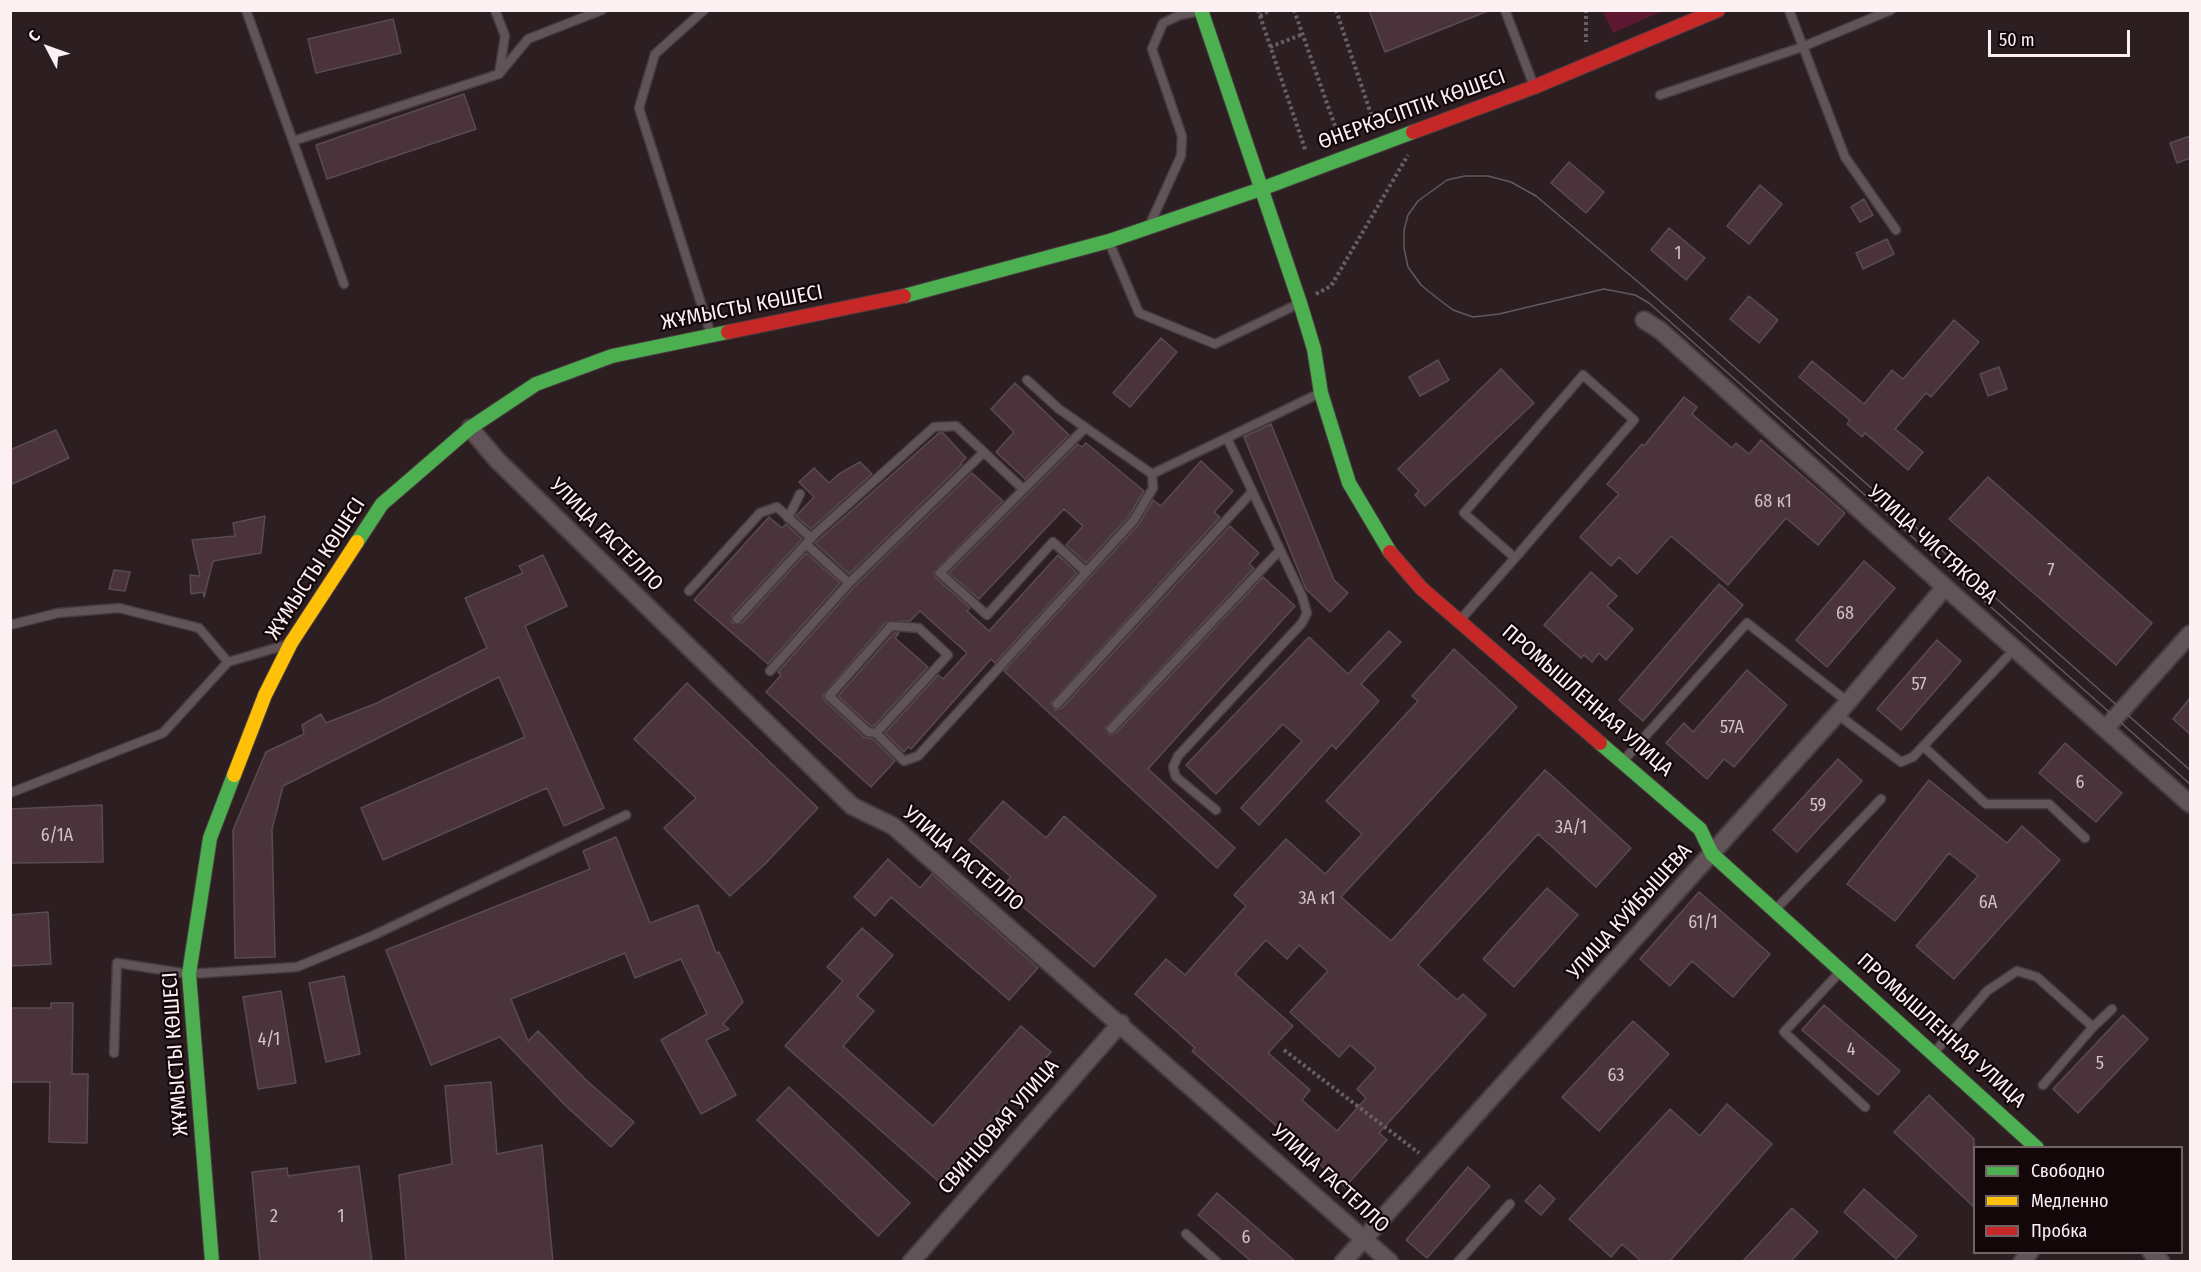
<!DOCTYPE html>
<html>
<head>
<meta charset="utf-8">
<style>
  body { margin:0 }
  #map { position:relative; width:2201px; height:1272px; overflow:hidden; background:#2d1e22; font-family:"Fira Sans Condensed",sans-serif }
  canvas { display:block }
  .frame { position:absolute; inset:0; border:12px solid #fdf0f3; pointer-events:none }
  .legend { position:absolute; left:1973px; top:1146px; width:210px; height:108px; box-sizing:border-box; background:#13070a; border:2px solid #716467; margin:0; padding:8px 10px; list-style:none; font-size:18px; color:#fdf0f3 }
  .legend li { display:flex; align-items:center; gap:12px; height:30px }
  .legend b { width:30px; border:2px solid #716467 }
  .north { position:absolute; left:18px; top:18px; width:60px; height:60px; -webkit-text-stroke:4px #13070a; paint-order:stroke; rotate:311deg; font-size:16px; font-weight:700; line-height:24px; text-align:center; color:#fdf0f3 }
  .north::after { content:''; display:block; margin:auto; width:21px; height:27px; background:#fdf0f3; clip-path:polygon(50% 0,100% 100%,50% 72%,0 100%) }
  .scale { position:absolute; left:1988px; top:30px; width:142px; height:27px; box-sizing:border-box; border:3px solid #fdf0f3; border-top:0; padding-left:8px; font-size:18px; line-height:21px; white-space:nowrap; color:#fdf0f3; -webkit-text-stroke:4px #13070a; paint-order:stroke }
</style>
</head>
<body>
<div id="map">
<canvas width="2201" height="1272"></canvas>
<div class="frame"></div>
<ul class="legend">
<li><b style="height:8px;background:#4caf50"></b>Свободно</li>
<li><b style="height:8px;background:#ffc107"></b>Медленно</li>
<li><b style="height:8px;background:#c62828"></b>Пробка</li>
</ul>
<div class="north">С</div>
<div class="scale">50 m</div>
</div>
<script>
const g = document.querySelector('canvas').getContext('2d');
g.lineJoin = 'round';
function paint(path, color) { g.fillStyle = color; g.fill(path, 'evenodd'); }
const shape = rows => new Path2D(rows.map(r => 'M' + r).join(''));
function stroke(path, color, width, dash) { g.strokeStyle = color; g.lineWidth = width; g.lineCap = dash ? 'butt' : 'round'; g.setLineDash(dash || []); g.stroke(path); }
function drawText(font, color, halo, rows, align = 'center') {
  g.font = font + ' "Fira Sans Condensed",sans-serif'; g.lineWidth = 4.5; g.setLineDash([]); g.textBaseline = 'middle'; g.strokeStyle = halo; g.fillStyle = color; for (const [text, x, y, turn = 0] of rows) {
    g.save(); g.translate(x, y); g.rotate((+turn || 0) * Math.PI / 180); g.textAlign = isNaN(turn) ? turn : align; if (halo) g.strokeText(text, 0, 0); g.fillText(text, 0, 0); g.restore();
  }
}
const green = shape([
  [1602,10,1663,10,1663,11,1613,33]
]);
const building = shape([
  [1369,10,1488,10,1488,11,1385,52,1369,10],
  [393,19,401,53,316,73,308,39,393,19],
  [464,94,476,129,327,179,316,145,464,94],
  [2190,136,2190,158,2177,163,2170,143,2190,136],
  [1569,162,1604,192,1586,213,1551,183,1569,162],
  [1760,185,1782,204,1749,244,1727,226,1760,185],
  [1864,199,1873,215,1860,222,1851,207,1864,199],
  [1669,228,1705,258,1686,280,1651,250,1669,228],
  [1887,239,1894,254,1863,269,1856,253,1887,239],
  [1749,296,1778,320,1759,343,1730,319,1749,296],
  [1954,320,1979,342,1931,397,1926,393,1895,429,1923,452,1908,470,1865,433,1862,437,1847,424,1850,420,1799,377,1812,361,1864,404,1892,370,1903,379,1954,320],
  [1161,338,1177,352,1130,407,1113,393,1161,338],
  [1438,360,1449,380,1420,396,1409,377,1438,360],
  [1999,367,2007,389,1988,396,1980,374,1999,367],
  [1501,369,1534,403,1425,506,1415,495,1419,491,1398,469,1501,369],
  [1015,383,1069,435,1025,479,996,452,1014,432,991,409,1015,383],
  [1684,397,1697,407,1692,414,1732,448,1736,443,1749,454,1761,440,1845,513,1818,545,1786,518,1728,585,1671,536,1637,574,1619,557,1611,566,1580,537,1619,494,1607,484,1642,444,1644,446,1684,397],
  [1271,424,1334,580,1348,593,1330,612,1306,589,1244,437,1271,424],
  [56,430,69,458,10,485,10,450,56,430],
  [939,433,943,433,966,458,961,463,962,464,849,574,815,543,939,433],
  [1086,443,1144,491,1129,516,1086,563,1066,545,1083,526,1064,509,979,599,949,573,1078,444,1082,447,1086,443],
  [1201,461,1233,491,1214,512,1220,517,1051,703,1055,710,1062,708,1230,526,1259,553,1249,564,1254,568,1105,728,1109,735,1116,733,1263,577,1295,606,1148,769,1235,848,1217,868,1004,671,1139,524,1153,500,1161,506,1201,461],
  [860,462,872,474,811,529,796,516,814,497,799,482,814,468,829,483,839,474,860,462],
  [972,473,1003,501,934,572,936,578,970,608,967,611,989,631,1058,555,1077,573,995,663,991,659,911,749,908,747,904,752,885,733,938,675,943,679,967,653,920,611,910,621,886,622,823,695,825,701,864,737,873,739,895,761,871,787,766,692,781,675,778,672,854,587,972,473],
  [1988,477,2152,623,2116,665,1949,519,1988,477],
  [265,516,261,553,213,561,204,597,203,592,191,594,190,575,200,576,192,540,235,536,233,523,265,516],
  [769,517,782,528,786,524,802,539,732,615,732,623,742,623,806,553,840,583,768,664,694,600,769,517],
  [543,555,567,606,525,626,604,808,564,826,547,788,383,860,361,808,525,737,499,677,283,786,272,829,275,957,235,958,233,830,266,752,304,734,302,725,321,714,326,723,377,703,487,648,465,598,523,573,519,566,543,555],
  [1864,561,1895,588,1827,667,1796,640,1864,561],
  [114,570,130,572,125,591,109,589,114,570],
  [1591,572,1617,596,1607,606,1633,629,1606,660,1599,653,1592,662,1584,655,1581,658,1544,625,1591,572],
  [1719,584,1743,605,1643,721,1619,700,1719,584],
  [1389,631,1401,642,1361,684,1379,701,1336,749,1332,745,1259,825,1241,808,1302,741,1283,724,1216,794,1186,765,1309,637,1348,674,1389,631],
  [894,633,899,633,895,638,928,667,874,726,871,726,838,696,894,633],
  [1937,640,1961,661,1901,730,1877,709,1937,640],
  [1454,649,1517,707,1341,897,1391,941,1545,770,1631,848,1596,887,1538,834,1418,965,1457,1000,1463,994,1486,1015,1379,1133,1387,1140,1345,1187,1192,1051,1195,1048,1135,994,1166,959,1185,975,1246,906,1234,895,1286,839,1325,874,1362,834,1326,801,1418,701,1412,696,1454,649],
  [1266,940,1287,959,1299,945,1328,971,1290,1012,1339,1057,1350,1045,1376,1068,1357,1089,1366,1098,1337,1131,1302,1100,1310,1090,1268,1053,1293,1026,1235,974,1266,940],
  [1747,670,1787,705,1734,767,1724,759,1707,779,1666,743,1684,723,1693,732,1747,670],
  [687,683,818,808,765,864,730,896,664,828,696,798,634,739,687,683],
  [2190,698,2190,734,2173,719,2190,698],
  [2065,743,2122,793,2096,822,2039,773,2065,743],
  [1838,759,1862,781,1797,852,1773,830,1838,759],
  [1929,780,2007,843,2022,826,2060,860,1954,979,1916,946,1978,876,1949,853,1895,921,1847,884,1929,780],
  [1003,801,1046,838,1064,816,1156,896,1094,967,1001,888,1011,877,969,840,1003,801],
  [102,805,103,862,10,863,10,809,102,805],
  [616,837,650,923,698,905,716,953,719,952,743,1002,723,1024,729,1029,706,1040,736,1095,701,1114,661,1040,707,1014,681,959,635,978,625,953,511,999,528,1041,538,1031,587,1081,634,1122,611,1147,566,1106,500,1037,431,1065,386,950,590,869,583,851,616,837],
  [888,859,920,888,932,874,1038,968,1009,1000,891,897,875,916,854,897,888,859],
  [1547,888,1578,915,1514,987,1483,959,1547,888],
  [1699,892,1770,954,1733,997,1692,961,1670,986,1640,959,1699,892],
  [48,912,51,964,10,966,10,915,48,912],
  [862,928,893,955,857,996,874,1011,843,1046,933,1126,1021,1026,1051,1052,938,1181,785,1046,843,981,827,967,862,928],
  [344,976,360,1054,326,1062,309,983,344,976],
  [281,991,296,1083,258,1089,243,997,281,991],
  [51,1003,73,1003,72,1074,88,1074,87,1143,49,1142,50,1082,10,1082,10,1008,51,1008,51,1003],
  [1824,1005,1900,1071,1878,1095,1802,1030,1824,1005],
  [2123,1015,2148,1039,2078,1113,2053,1089,2123,1015],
  [1633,1021,1669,1054,1599,1131,1562,1097,1633,1021],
  [491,1082,497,1154,542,1145,553,1262,406,1262,399,1175,452,1164,445,1086,491,1082],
  [789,1087,910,1203,878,1236,757,1120,789,1087],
  [1929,1095,1974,1139,1974,1207,1894,1132,1929,1095],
  [1727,1104,1772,1144,1669,1262,1642,1262,1622,1244,1611,1257,1569,1219,1670,1109,1700,1136,1727,1104],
  [359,1166,372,1262,260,1262,252,1172,287,1168,288,1176,359,1166],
  [1468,1167,1490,1186,1427,1258,1406,1240,1468,1167],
  [1540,1185,1555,1199,1541,1215,1525,1201,1540,1185],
  [1864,1189,1917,1236,1896,1259,1844,1212,1864,1189],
  [1217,1193,1296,1262,1252,1262,1198,1215,1217,1193],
  [1792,1208,1818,1232,1790,1262,1742,1262,1792,1208]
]);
const path = shape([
  [1258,10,1306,152],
  [1294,10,1340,140],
  [1336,10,1375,126],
  [1586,10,1586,42],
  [1260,16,1270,10],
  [1270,47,1303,34],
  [1316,294,1331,286,1408,155],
  [1284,1050,1419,1153]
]);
const lane = shape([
  [246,10,344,284],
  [495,10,505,36,499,74],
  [704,10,655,54,639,108,711,335],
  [1505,10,1534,86],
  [1789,10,1845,157,1896,230],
  [1660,95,1802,47,1891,10],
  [293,141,499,74,528,39,602,10],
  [1151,222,1181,156,1182,136,1152,49,1163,23,1180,15,1201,11],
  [1109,242,1139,313,1215,344,1298,304],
  [1027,380,1059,409,1152,474,1320,393],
  [1085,428,940,573,987,615,1053,542,1086,572],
  [788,518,800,494],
  [806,544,849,583,984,452],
  [689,591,760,513,777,507,811,538],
  [737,619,815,534,934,427,956,426,1023,489],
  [1461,619,1515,558,1634,420,1583,375,1464,513,1515,558],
  [10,625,58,613,119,608,199,628,228,662],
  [770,671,849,583],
  [1057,704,1252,492],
  [1837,714,1901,762,1913,757,2007,657],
  [1111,729,1280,550],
  [876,733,868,732,829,696,891,626,919,628,948,655,876,733,904,761,918,756,1134,520,1153,488,1152,474],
  [1923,746,1986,804,2049,804,2085,838],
  [1623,761,1747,623,1848,702],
  [10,793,163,733,228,662,286,645],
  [1216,810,1176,777,1173,767,1178,756,1302,623,1307,613,1302,596,1227,438],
  [1776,909,1881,799],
  [1840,972,1784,1032,1865,1107],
  [114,1053,117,963,189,974,297,967,372,936,626,815],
  [1933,1054,1987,991,2017,971,2037,977,2093,1027],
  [2043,1085,2093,1027,2112,1009],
  [1186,1234,1217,1262],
  [1458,1262,1510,1204]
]);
const street = shape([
  [1644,320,1661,331,1945,587,2190,804],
  [470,428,497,460,852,806,893,826,1390,1262],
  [2106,728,2190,634],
  [2151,1252,2161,1262],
  [911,1262,1121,1023],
  [1343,1262,1848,702,1945,587],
  [2022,1262,2030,1252]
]);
const fast = shape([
  [1201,10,1300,303,1314,349,1321,393,1349,483,1390,552],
  [904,296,1109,241,1261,189,1413,132],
  [357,542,382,504,470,428,536,384,612,356,728,332],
  [1600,743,1700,829,1712,854,2037,1148],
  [212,1262,189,974,210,838,234,775]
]);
const slow = shape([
  [234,775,265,695,291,643,357,542]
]);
const jam = shape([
  [1413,132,1534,87,1718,10],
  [728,332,904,296],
  [1390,552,1421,588,1600,743]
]);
const tram = shape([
  [2190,770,1643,286,1536,196,1511,182,1488,176,1465,176,1447,180,1418,201,1408,215,1404,230,1404,248,1408,267,1421,285,1437,298,1453,310,1473,317,1499,314,1604,289,1635,295,1649,303,2190,784]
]);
const numberNames = [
  ["1",1678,254],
  ["68 к1",1773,502],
  ["7",2051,571],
  ["68",1845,614],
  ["57",1919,685],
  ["57А",1732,728],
  ["6",2080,783],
  ["59",1818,806],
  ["3А/1",1571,828],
  ["6/1А",57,836],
  ["3А к1",1317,899],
  ["6А",1988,903],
  ["61/1",1703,923],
  ["4/1",269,1040],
  ["4",1851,1050],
  ["5",2100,1064],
  ["63",1616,1076],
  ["2",274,1217],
  ["1",341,1217],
  ["6",1246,1238]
];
const streetNames = [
  ["ӨНЕРКӘСІПТІК КӨШЕСІ",1412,110,-20],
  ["ЖҰМЫСТЫ КӨШЕСІ",742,308,-11],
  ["УЛИЦА ГАСТЕЛЛО",606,535,45],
  ["УЛИЦА ЧИСТЯКОВА",1932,545,42],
  ["ЖҰМЫСТЫ КӨШЕСІ",316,569,-57],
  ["ПРОМЫШЛЕННАЯ УЛИЦА",1587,701,41],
  ["УЛИЦА ГАСТЕЛЛО",963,859,40],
  ["УЛИЦА КУЙБЫШЕВА",1630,912,-48],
  ["ПРОМЫШЛЕННАЯ УЛИЦА",1941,1031,42],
  ["ЖҰМЫСТЫ КӨШЕСІ",176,1054,-94],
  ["СВИНЦОВАЯ УЛИЦА",999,1127,-49],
  ["УЛИЦА ГАСТЕЛЛО",1330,1179,42]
];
paint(green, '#5c1931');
paint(building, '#4a333b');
stroke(building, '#594c4f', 1.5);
stroke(lane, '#473b3e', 11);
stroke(street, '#473b3e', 20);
stroke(fast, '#473b3e', 16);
stroke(slow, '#473b3e', 16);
stroke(jam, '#473b3e', 16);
stroke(path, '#695f62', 4, [3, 3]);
stroke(lane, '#605458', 8);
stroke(street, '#605458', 16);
stroke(fast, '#4caf50', 14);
stroke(slow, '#ffc107', 14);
stroke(jam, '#c62828', 14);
stroke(tram, '#64595c', 1.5);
drawText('18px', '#d0c1c5', null, numberNames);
drawText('21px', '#fdf0f3', '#13070a', streetNames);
</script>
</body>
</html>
